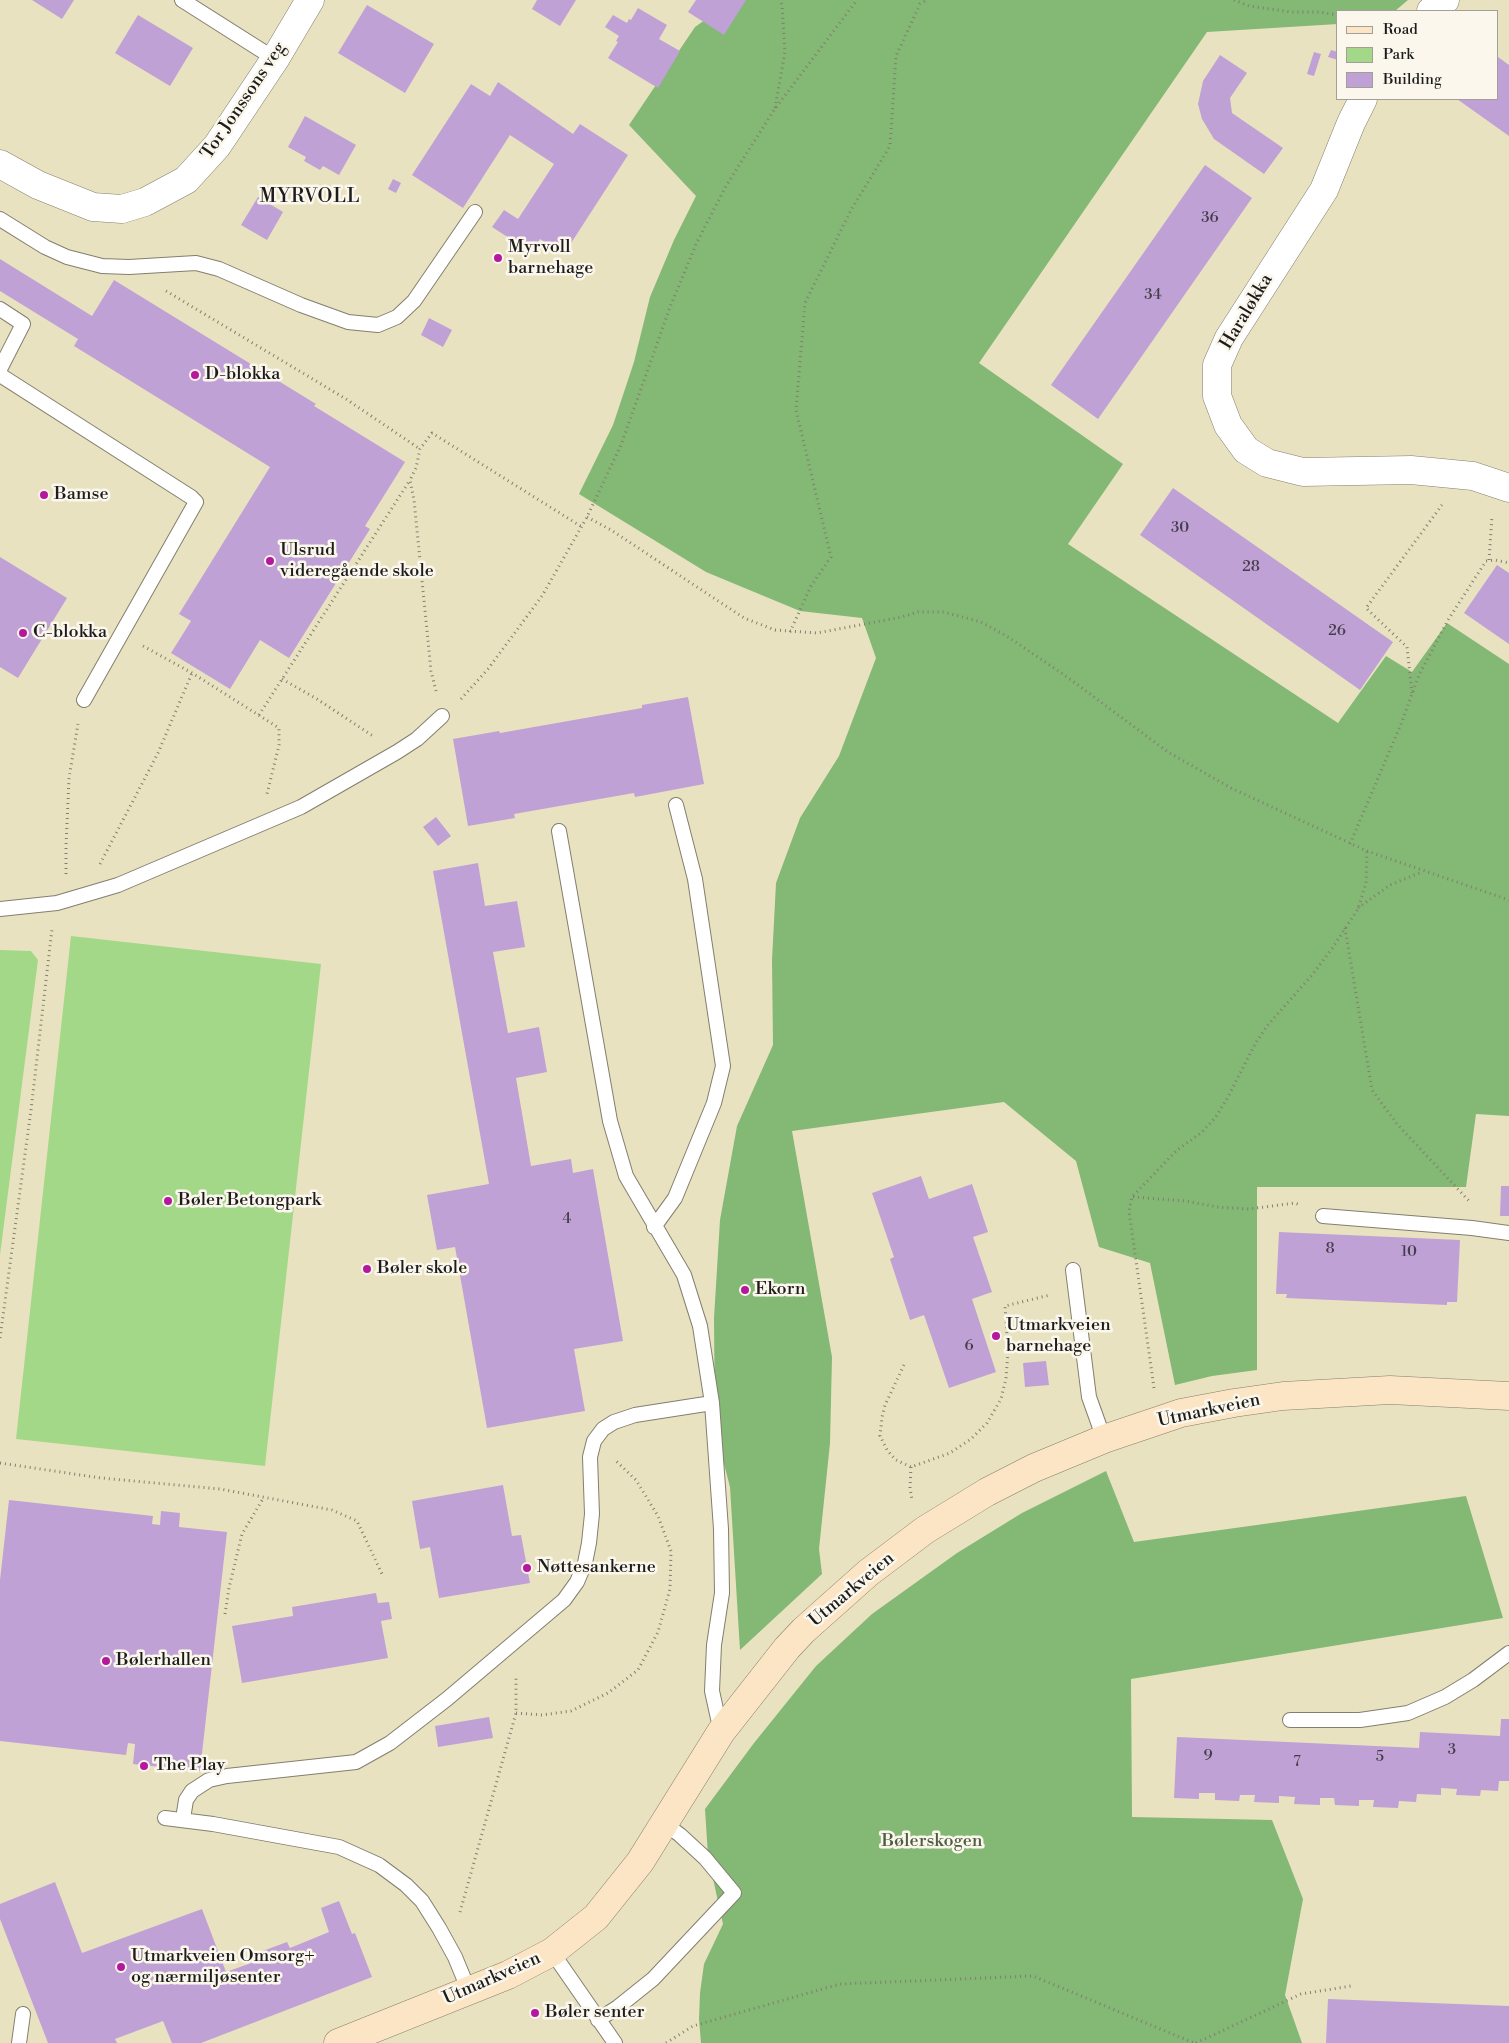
<!DOCTYPE html>
<html>
<head>
<meta charset="utf-8">
<style>
  body { margin:0 }
  #map { position:relative; width:1509px; height:2043px; overflow:hidden; background:#e9e2c0; font-family:"Libre Bodoni",serif }
  canvas { display:block }
  .legend { position:absolute; left:1336px; top:10px; width:162px; height:90px; box-sizing:border-box; background:#fbf7ec; border:1px solid #a29f99; margin:0; padding:6px 9px; list-style:none; font-size:15px; color:#1c1c1c }
  .legend li { display:flex; align-items:center; gap:10px; height:25px }
  .legend b { width:25px; border:1px solid #a29f99 }
</style>
</head>
<body>
<div id="map">
<canvas width="1509" height="2043"></canvas>
<ul class="legend">
<li><b style="height:6px;background:#fce5c4"></b>Road</li>
<li><b style="height:14px;background:#a4d889"></b>Park</li>
<li><b style="height:14px;background:#bfa1d5"></b>Building</li>
</ul>
</div>
<script>
const g = document.querySelector('canvas').getContext('2d');
g.lineJoin = 'round';
function paint(path, color) { g.fillStyle = color; g.fill(path, 'evenodd'); }
const shape = rows => new Path2D(rows.map(r => 'M' + r).join(''));
function stroke(path, color, width, dash) { g.strokeStyle = color; g.lineWidth = width; g.lineCap = dash ? 'butt' : 'round'; g.setLineDash(dash || []); g.stroke(path); }
function drawText(font, color, halo, rows, align = 'center') {
  g.font = font + ' "Libre Bodoni",serif'; g.lineWidth = 5; g.setLineDash([]); g.textBaseline = 'middle'; g.strokeStyle = halo; g.fillStyle = color; for (const [text, x, y, turn = 0] of rows) {
    g.save(); g.translate(x, y); g.rotate((+turn || 0) * Math.PI / 180); g.textAlign = isNaN(turn) ? turn : align; if (halo) g.strokeText(text, 0, 0); g.fillText(text, 0, 0); g.restore();
  }
}
const green = shape([
  [71,936,321,964,265,1466,16,1439],
  [0,950,31,951,38,960,0,1255]
]);
const forest = shape([
  [733,0,1408,0,1395,11,1338,11,1338,24,1207,32,979,363,1123,464,1068,544,1338,723,1386,656,1412,672,1447,623,1509,664,1509,1116,1476,1114,1466,1187,1257,1187,1257,1370,1212,1376,1175,1385,1150,1263,1099,1247,1076,1161,1004,1102,792,1131,832,1357,830,1443,819,1549,822,1574,740,1650,730,1487,715,1429,714,1318,720,1220,737,1126,773,1045,772,960,776,883,800,818,839,756,876,658,862,618,800,611,706,572,579,494,613,425,634,362,650,297,674,240,696,196,629,125,695,27],
  [1106,1471,1134,1542,1466,1496,1503,1618,1131,1679,1132,1817,1272,1820,1303,1899,1285,1995,1302,2043,701,2043,699,2019,700,1993,704,1964,723,1924,708,1856,705,1809,754,1743,816,1666,872,1614,957,1553,1022,1513]
]);
const building = shape([
  [32,0,74,0,62,19],
  [537,0,576,0,560,26,532,9],
  [696,0,746,0,724,35,688,12],
  [367,5,434,44,405,93,338,53],
  [638,8,667,25,659,39,680,51,658,88,608,58,618,42,616,41,619,36,605,27,613,15,627,23,629,19,631,20],
  [138,15,193,48,170,86,115,53],
  [1331,50,1338,52,1338,60,1328,57],
  [1314,52,1321,54,1314,76,1307,74],
  [1220,55,1247,73,1230,98,1232,113,1283,148,1264,174,1214,139,1202,119,1198,104,1203,81],
  [1498,57,1509,65,1509,136,1457,99,1498,99],
  [498,82,573,134,580,124,628,155,564,254,540,239,531,252,492,227,504,210,518,219,554,164,510,135,463,208,412,175,471,84,490,96],
  [305,116,356,145,339,175,323,166,320,170,304,161,306,157,288,147],
  [1205,165,1252,198,1098,419,1051,385],
  [393,179,401,183,396,193,388,189],
  [258,197,283,212,267,240,241,225],
  [0,259,92,316,114,280,316,404,314,406,405,462,365,526,370,529,289,658,260,640,230,689,171,653,191,621,179,614,270,467,74,346,78,339,0,291],
  [429,318,452,330,443,347,421,335],
  [1173,488,1393,642,1360,690,1140,535],
  [0,557,67,598,18,678,0,667],
  [1497,565,1509,573,1509,644,1464,613],
  [688,697,704,784,635,797,634,793,514,814,515,818,468,826,453,739,499,731,500,733,642,708,642,705],
  [436,817,451,836,438,846,423,827],
  [478,863,485,906,517,901,525,947,493,952,508,1033,539,1027,547,1072,516,1078,531,1166,571,1159,573,1173,593,1169,623,1341,574,1349,585,1411,487,1428,455,1247,437,1250,427,1195,489,1184,433,871],
  [921,1176,929,1199,972,1184,988,1232,973,1237,992,1292,972,1299,996,1372,949,1388,924,1315,910,1320,890,1259,894,1257,872,1193],
  [1501,1186,1509,1186,1509,1216,1500,1216],
  [1279,1232,1460,1240,1457,1302,1447,1302,1447,1305,1286,1298,1287,1294,1276,1294],
  [1046,1361,1049,1385,1025,1387,1023,1363],
  [503,1485,512,1536,521,1535,530,1583,439,1598,430,1547,420,1549,412,1501],
  [9,1500,153,1516,152,1524,160,1525,161,1511,180,1513,179,1527,227,1532,200,1771,133,1764,135,1744,128,1743,126,1755,0,1741,0,1580],
  [376,1593,378,1603,389,1602,392,1619,381,1621,388,1658,242,1683,232,1626,293,1616,292,1607],
  [489,1717,493,1738,438,1747,435,1726],
  [1501,1719,1509,1719,1509,1781,1499,1781,1498,1791,1481,1790,1480,1796,1456,1795,1457,1789,1441,1788,1441,1795,1417,1794,1416,1802,1399,1801,1398,1808,1373,1807,1374,1800,1359,1800,1359,1806,1335,1805,1334,1798,1320,1798,1320,1805,1294,1804,1295,1797,1279,1796,1279,1803,1254,1802,1255,1795,1240,1795,1239,1801,1215,1800,1215,1793,1199,1793,1199,1799,1174,1798,1177,1737,1419,1748,1420,1732,1500,1736],
  [55,1882,82,1953,202,1909,226,1972,254,1962,252,1955,287,1942,290,1948,329,1932,321,1908,339,1901,352,1934,355,1933,372,1977,201,2043,172,2043,163,2021,115,2039,117,2043,48,2043,0,1919,0,1904],
  [1328,1999,1509,2006,1509,2043,1326,2043]
]);
const path = shape([
  [1234,0,1249,6,1291,12,1320,12,1338,15],
  [775,108,785,52,782,5,780,0],
  [166,291,346,399,420,449],
  [587,517,611,530,744,618,775,630,817,633,902,617,918,612,944,612,981,622,1008,637,1063,674,1168,752,1231,788,1367,851,1509,900],
  [1489,560,1492,516],
  [790,632,811,586,831,557,796,410,805,303,851,210,890,146,896,56,920,4,927,0],
  [143,646,192,673,279,728,279,745,267,794],
  [282,679,317,699,373,736],
  [436,691,431,671,414,500,410,480,416,468,420,449,432,433,582,527],
  [1412,693,1407,647,1366,608,1442,505],
  [461,699,488,669,542,596,587,517,621,445,670,307,697,242,726,186,774,110,857,0],
  [259,715,410,480],
  [1350,844,1401,724,1419,675,1448,620,1486,561,1495,560,1509,563],
  [100,864,158,753,192,673],
  [66,874,66,846,69,778,78,724],
  [1358,908,1390,885,1422,872],
  [1345,928,1372,1090,1397,1124,1470,1202],
  [1133,1197,1186,1201,1217,1207,1249,1209,1295,1203,1300,1205],
  [0,1338,31,1110,52,929],
  [904,1365,885,1405,882,1417,880,1436,887,1450,896,1460,911,1467,950,1453,971,1439,987,1423,1001,1399,1006,1378,1008,1352,1005,1306,1050,1295],
  [1154,1388,1129,1211,1132,1197,1177,1150,1201,1133,1215,1118,1228,1097,1255,1044,1267,1026,1312,975,1331,950,1358,909,1366,883,1367,851],
  [0,1463,101,1478,220,1489,332,1510,357,1521,383,1576],
  [911,1467,910,1488,912,1500],
  [225,1614,229,1588,242,1534,264,1497],
  [516,1713,542,1715,571,1711,608,1693,638,1670,658,1632,670,1589,671,1551,658,1516,636,1480,616,1461],
  [460,1912,516,1713,516,1676],
  [666,2043,693,2026,840,1984,1033,1976,1194,2043],
  [1196,2043,1301,1994,1351,1986]
]);
const lane = shape([
  [182,0,275,59],
  [0,219,45,247,67,257,102,266,129,267,196,263,219,269,301,305,348,322,378,325,397,317,414,301,475,212],
  [0,309,23,324,0,369],
  [0,375,191,497,196,502,84,700],
  [559,831,610,1121,626,1176,684,1275,700,1326,712,1403,721,1529,722,1593,714,1645,712,1691,721,1732],
  [0,909,57,903,118,885,301,807,397,752,417,739,442,716],
  [1323,1216,1472,1228,1509,1233],
  [654,1227,675,1198,714,1103,723,1066,695,879,676,805],
  [1073,1270,1089,1397,1104,1439],
  [1290,1720,1360,1720,1408,1713,1445,1697,1473,1680,1509,1653],
  [165,1818,213,1824,339,1847,379,1865,406,1885,422,1901,439,1928,455,1957,469,1991],
  [183,1819,186,1800,192,1791,209,1780,227,1776,356,1762,390,1743,447,1699,564,1600,577,1582,585,1563,589,1543,592,1514,590,1457,594,1441,603,1429,614,1422,635,1415,712,1403],
  [552,1952,615,2043],
  [598,2020,618,2007,653,1979,734,1893,705,1858,680,1835,664,1823],
  [19,2043,23,2014]
]);
const street = shape([
  [1431,11,1445,0],
  [1363,99,1351,123,1324,190,1229,338,1217,365,1217,396,1228,425,1246,450,1267,463,1303,472,1411,470,1473,476,1509,488],
  [0,164,38,185,93,207,122,209,145,202,186,180,217,146,275,59,310,0]
]);
const secondary = shape([
  [338,2043,508,1975,552,1952,596,1917,640,1862,721,1732,787,1648,804,1630,868,1573,925,1530,987,1492,1034,1468,1104,1439,1181,1413,1234,1403,1283,1396,1390,1390,1509,1396]
]);
const markers = [
  [498,258,5,"#b5179e"],
  [195,375,5,"#b5179e"],
  [44,495,5,"#b5179e"],
  [270,561,5,"#b5179e"],
  [23,633,5,"#b5179e"],
  [168,1201,5,"#b5179e"],
  [367,1269,5,"#b5179e"],
  [745,1290,5,"#b5179e"],
  [996,1336,5,"#b5179e"],
  [527,1568,5,"#b5179e"],
  [106,1661,5,"#b5179e"],
  [144,1766,5,"#b5179e"],
  [121,1967,5,"#b5179e"],
  [535,2013,5,"#b5179e"]
];
const numberNames = [
  ["36",1210,218],
  ["34",1153,295],
  ["30",1180,528],
  ["28",1251,567],
  ["26",1337,631],
  ["4",567,1219],
  ["8",1330,1249],
  ["10",1409,1252],
  ["6",969,1346],
  ["3",1452,1750],
  ["9",1208,1756],
  ["5",1380,1757],
  ["7",1297,1762]
];
const streetNames = [
  ["Tor Jonssons veg",244,101,-56],
  ["Haraløkka",1247,312,-59],
  ["Utmarkveien",1209,1411,-12],
  ["Utmarkveien",852,1590,-40],
  ["Utmarkveien",492,1979,-24]
];
const poiNames = [
  ["Myrvoll",508,248],
  ["barnehage",508,269],
  ["D-blokka",205,375],
  ["Bamse",54,495],
  ["Ulsrud",280,551],
  ["videregående skole",280,572],
  ["C-blokka",33,633],
  ["Bøler Betongpark",178,1201],
  ["Bøler skole",377,1269],
  ["Ekorn",755,1290],
  ["Utmarkveien",1006,1326],
  ["barnehage",1006,1347],
  ["Nøttesankerne",537,1568],
  ["Bølerhallen",116,1661],
  ["The Play",154,1766],
  ["Utmarkveien Omsorg+",131,1957],
  ["og nærmiljøsenter",131,1978],
  ["Bøler senter",545,2013]
];
const parkNames = [
  ["Bølerskogen",932,1842]
];
const neighbourhoodNames = [
  ["MYRVOLL",310,197]
];
paint(green, '#a4d889');
paint(forest, '#83b875');
paint(building, '#bfa1d5');
stroke(lane, '#827f6e', 16);
stroke(street, '#827f6e', 29);
stroke(secondary, '#827f6e', 29);
stroke(path, '#827f6e', 3, [1, 4]);
stroke(lane, '#fff', 14);
stroke(street, '#fff', 28);
stroke(secondary, '#fce5c4', 28);
for (const [x, y, r, color] of markers) { const dot = new Path2D(); dot.arc(x, y, r, 0, 2 * Math.PI); g.fillStyle = color; g.fill(dot); stroke(dot, '#fbf7ec', 2); }
drawText('15px', '#453d4a', null, numberNames);
drawText('18px', '#1c1c1c', '#fbf7ec', streetNames);
drawText('18px', '#1c1c1c', '#fbf7ec', poiNames, 'left');
drawText('18px', '#4c5e42', '#fbf7ec', parkNames);
g.letterSpacing = '1px';
drawText('19px', '#1c1c1c', '#fbf7ec', neighbourhoodNames);
g.letterSpacing = '0px';
</script>
</body>
</html>
